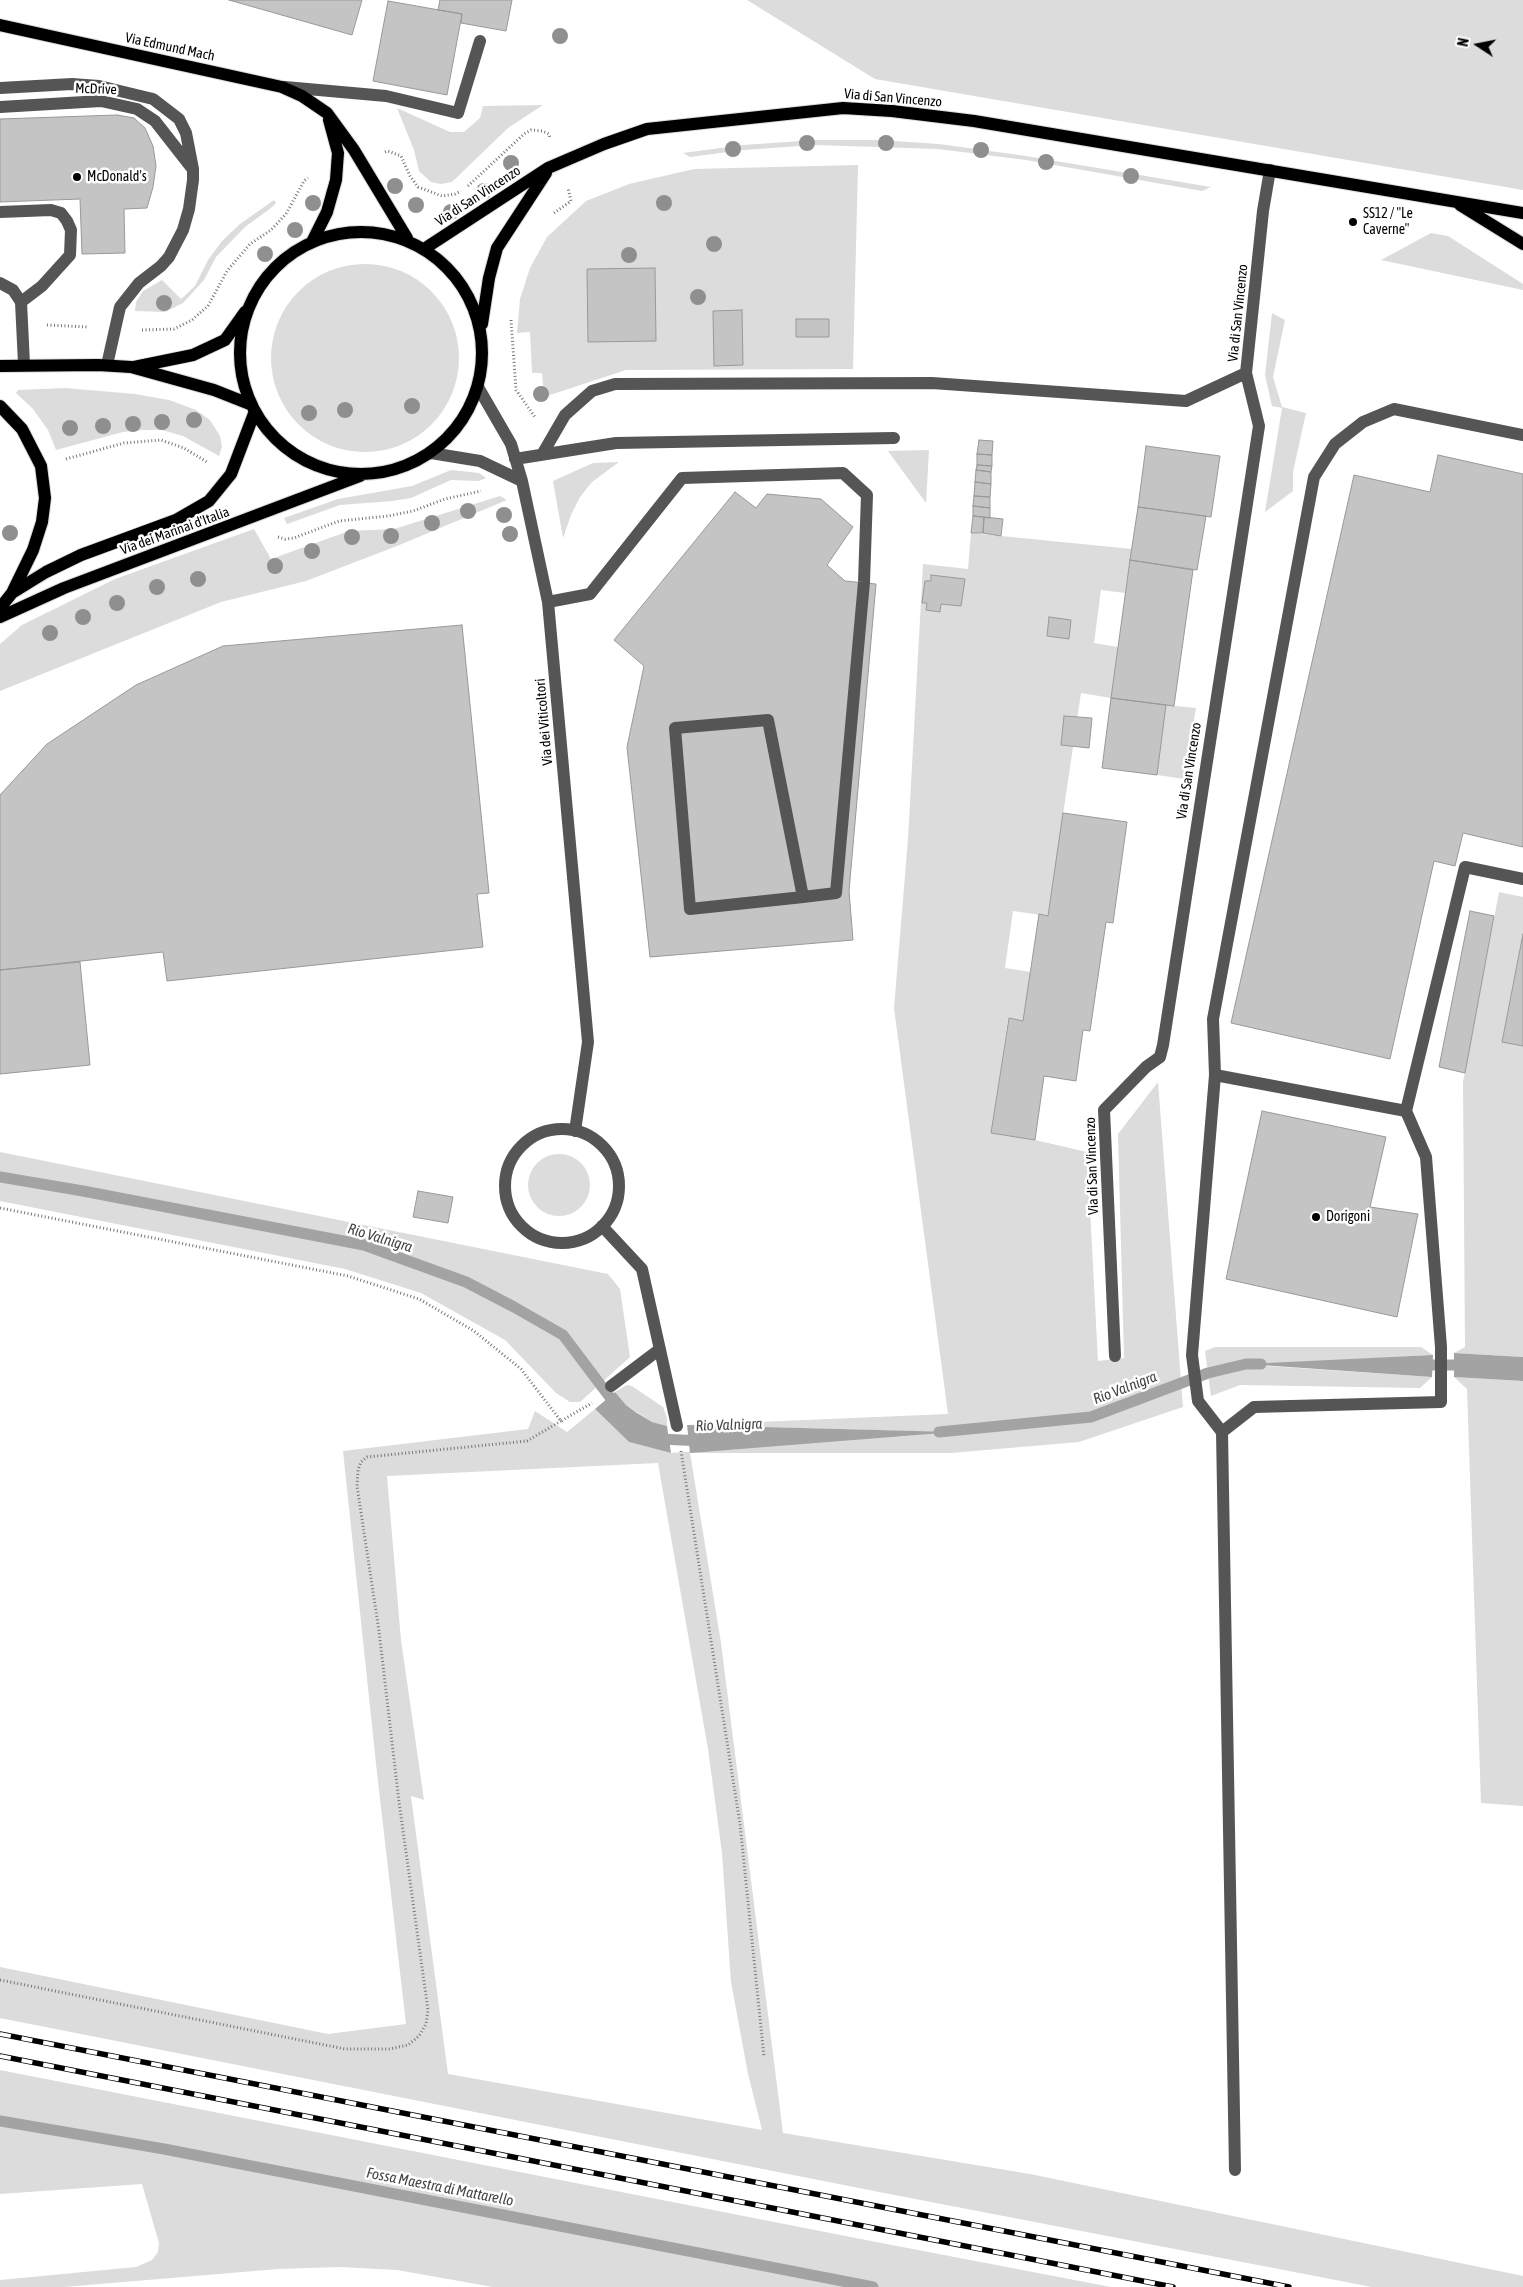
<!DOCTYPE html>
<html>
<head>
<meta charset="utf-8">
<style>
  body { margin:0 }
  #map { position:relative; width:1523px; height:2287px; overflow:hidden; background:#fff; font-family:"Asap Condensed",sans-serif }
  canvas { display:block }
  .north { position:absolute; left:1453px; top:20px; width:50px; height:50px; -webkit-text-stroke:4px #fff; paint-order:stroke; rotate:281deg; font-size:14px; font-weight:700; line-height:20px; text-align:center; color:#000 }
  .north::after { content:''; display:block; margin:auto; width:18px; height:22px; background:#000; clip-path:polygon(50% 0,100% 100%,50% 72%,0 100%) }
</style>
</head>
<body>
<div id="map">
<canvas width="1523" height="2287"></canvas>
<div class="north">N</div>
</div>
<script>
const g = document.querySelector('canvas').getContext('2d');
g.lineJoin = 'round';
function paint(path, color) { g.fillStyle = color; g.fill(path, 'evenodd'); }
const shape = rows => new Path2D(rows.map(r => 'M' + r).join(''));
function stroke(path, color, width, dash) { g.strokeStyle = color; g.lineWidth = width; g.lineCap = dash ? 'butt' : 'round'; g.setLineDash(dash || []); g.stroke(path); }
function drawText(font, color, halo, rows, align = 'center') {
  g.font = font + ' "Asap Condensed",sans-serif'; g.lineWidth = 5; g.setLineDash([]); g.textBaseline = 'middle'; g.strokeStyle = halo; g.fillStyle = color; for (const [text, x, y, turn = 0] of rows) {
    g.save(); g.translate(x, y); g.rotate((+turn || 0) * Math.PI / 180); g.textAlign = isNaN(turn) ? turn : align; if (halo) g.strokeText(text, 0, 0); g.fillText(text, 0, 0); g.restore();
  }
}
const green = shape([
  [747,0,1523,0,1523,190,875,79],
  [543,105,508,128,452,182,441,184,431,182,419,171,414,150,397,108,450,132,464,132,480,118,483,106],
  [815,140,880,140,939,144,1026,156,1211,187,1202,191,1026,160,938,149,815,145,743,150,690,157,683,153,743,145],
  [858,165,853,369,626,370,544,397,542,373,532,373,530,332,517,333,520,299,530,268,547,237,586,201,629,184,694,169],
  [274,200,276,203,271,208,245,227,216,257,204,280,183,303,165,312,135,311,136,302,143,291,162,280,181,299,195,286,208,260,222,241,240,224],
  [1431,233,1448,236,1523,284,1523,290,1381,260],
  '271 358a94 94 0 1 1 188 0a94 94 0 1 1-188 0Z',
  [1272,313,1285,320,1273,377,1282,407,1306,413,1293,472,1293,491,1265,512,1282,408,1272,406,1265,375],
  [65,388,135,394,169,400,196,410,210,420,220,436,222,447,219,456,183,436,162,430,142,430,123,432,56,450,48,430,33,409,16,393,18,390],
  [929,450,926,503,888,451],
  [619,462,592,482,580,497,571,515,563,538,553,481,593,463],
  [451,470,479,473,486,478,479,481,451,480,411,498,392,501,340,505,287,524,284,518,338,499,412,486],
  [500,496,507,500,397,546,306,581,221,602,0,691,0,644,22,625,115,579,254,529,271,559,349,531,394,529],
  [971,533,1132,549,1125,593,1101,590,1094,643,1118,647,1111,698,1081,693,1048,916,1013,911,1005,968,1031,972,1023,1021,1008,1019,991,1133,1035,1140,1087,1152,1098,1361,1124,1358,1118,1134,1158,1082,1183,1407,1079,1442,951,1453,690,1453,721,1643,783,2133,1030,2174,1523,2276,1523,2287,1372,2287,879,2192,0,2018,0,1967,328,2034,406,2024,377,1773,343,1451,528,1429,535,1411,567,1432,595,1409,629,1442,671,1453,947,1432,687,1425,948,1414,894,1008,908,839,923,564,968,569],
  [658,1463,708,1749,722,1853,731,1982,748,2074,762,2130,448,2074,411,1796,424,1800,401,1640,387,1476],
  [1166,705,1196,708,1184,779,1157,775],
  [1499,892,1523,897,1523,934,1502,1041,1523,1046,1523,1357,1454,1353,1465,1347,1463,1082],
  [0,1152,608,1274,620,1289,630,1357,580,1402,570,1402,556,1393,505,1340,421,1293,345,1269,0,1201],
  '528 1185a31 31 0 1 1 62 0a31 31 0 1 1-62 0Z',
  [1215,1347,1421,1347,1433,1355,1252,1365,1432,1377,1420,1388,1240,1385,1211,1396,1205,1351],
  [1454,1377,1523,1381,1523,1806,1481,1803,1467,1389],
  [627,1385,632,1386,663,1407,667,1418,667,1426,652,1422,626,1405,615,1392],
  [0,2070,871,2241,1111,2287,493,2287,397,2270,339,2267,278,2269,64,2287,0,2287,0,2280,136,2267,152,2260,158,2252,159,2243,142,2184,0,2194]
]);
const water = shape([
  [1454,1353,1523,1357,1523,1381,1454,1377],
  [1433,1355,1432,1377,1246,1364],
  [615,1392,626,1405,637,1413,652,1422,667,1426,671,1453,629,1442,595,1409],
  [687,1425,954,1432,690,1453]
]);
const stream = shape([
  [0,1177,83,1191,364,1245,466,1282,514,1307,563,1335,618,1408],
  [1432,1365,1468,1365],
  [939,1432,1091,1417,1208,1373,1246,1364,1261,1364],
  [655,1438,659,1439,704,1441],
  [0,2121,164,2149,873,2287]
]);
const building = shape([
  [229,0,362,0,352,35,229,0],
  [440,0,512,0,506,31,461,23,462,14,438,10,440,0],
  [388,1,462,14,447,95,373,81,388,1],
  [117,115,134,118,145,128,153,146,156,166,153,187,147,208,124,209,125,253,82,254,80,199,0,202,0,119,117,115],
  [655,268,656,341,588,342,587,269,655,268],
  [742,310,743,365,714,366,713,311,742,310],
  [796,319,829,319,829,337,796,337,796,319],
  [979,440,993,441,992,455,977,454,979,440],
  [1146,446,1220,456,1211,517,1138,507,1146,446],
  [977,454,992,455,992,466,977,465,977,454],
  [1438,455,1523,474,1523,847,1463,833,1455,866,1434,861,1390,1059,1231,1023,1354,475,1430,492,1438,455],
  [977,465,992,466,991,472,976,470,977,465],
  [976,470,991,472,991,484,975,482,976,470],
  [975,482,991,484,990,497,974,496,975,482],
  [735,492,756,508,767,494,821,499,853,527,827,565,845,581,876,584,849,891,853,940,650,957,627,747,644,666,614,640,735,492],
  [974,496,990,497,990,508,973,506,974,496],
  [973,506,990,508,990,518,973,516,973,506],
  [1138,507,1206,516,1197,570,1130,560,1138,507],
  [973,516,984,517,983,533,971,533,973,516],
  [984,517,1003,519,1001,536,983,533,984,517],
  [1130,560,1193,570,1174,706,1111,698,1130,560],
  [931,575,965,579,961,606,941,604,940,612,926,610,927,603,922,603,925,581,931,581,931,575],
  [1049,617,1071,620,1069,639,1047,636,1049,617],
  [462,625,489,893,477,894,483,947,167,981,163,952,0,970,0,795,47,744,136,685,223,646,462,625],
  [1111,698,1166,705,1157,775,1102,768,1111,698],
  [1064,716,1092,718,1089,748,1061,745,1064,716],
  [1063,813,1127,822,1113,923,1106,922,1090,1031,1083,1030,1076,1081,1044,1076,1035,1140,991,1133,1009,1018,1023,1021,1039,914,1048,916,1063,813],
  [1470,911,1494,916,1465,1073,1439,1067,1470,911],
  [1523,934,1523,1046,1502,1042,1523,934],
  [80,962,90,1065,0,1074,0,970,80,962],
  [1262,1111,1386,1137,1370,1207,1418,1214,1397,1317,1226,1279,1262,1111],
  [418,1191,453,1197,448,1223,413,1217,418,1191]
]);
const path = shape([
  [385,152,388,151,401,156,410,176,418,187,442,196,455,194,461,191],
  [468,186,524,134,531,130,542,131,549,134,550,138],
  [554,213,571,201,568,188],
  [511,320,516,390,535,417],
  [47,325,88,327],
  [142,330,174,329,192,320,208,306,227,271,250,244,271,230,286,214,304,181,308,178],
  [66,459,124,443,161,440,184,448,207,462],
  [278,537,285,539,294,538,339,521,388,516,413,511,445,499,481,491],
  [0,1208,348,1276,419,1299,474,1331,521,1369,561,1421,592,1403],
  [681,1451,740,1824,764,2057],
  [0,1980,345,2049,390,2049,408,2045,419,2036,426,2024,428,2010,399,1802,379,1631,357,1486,358,1470,361,1462,367,1457,527,1441,561,1421]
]);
const minor = shape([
  [285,87,386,96,458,113,480,41],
  [0,88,72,84,99,86,153,99,179,119,186,133,193,169,193,180,189,209,183,230,169,257,161,266,139,283,120,307,107,365],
  [0,107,101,101,137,109,155,121,191,167],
  [0,212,51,210,61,213,67,221,71,230,70,255,42,286,21,302],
  [0,283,13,290,21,302,24,364],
  [478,387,511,444,522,481,548,602,588,1042,575,1131],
  [1523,435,1394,409,1363,422,1335,444,1314,477,1213,1019,1215,1075,1406,1111,1465,867,1523,879],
  [431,453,480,461,522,481],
  [543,453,565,415,592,391,615,384,932,383,1186,401,1246,373],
  [515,459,616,443,894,438],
  [548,602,590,594,682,478,843,473,867,495,864,582,836,893,803,897,690,909,675,728,768,720,803,897],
  [1215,1075,1192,1355,1198,1401,1222,1432,1235,2170],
  '505 1186a57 57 0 1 1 114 0a57 57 0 1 1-114 0Z',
  [602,1226,642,1269,677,1426],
  [1115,1356,1104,1110,1146,1067,1160,1057,1163,1045,1259,426,1246,373,1263,211,1270,170],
  [611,1386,660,1349],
  [1222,1432,1254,1407,1441,1402,1441,1347,1426,1157,1406,1111]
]);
const major = shape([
  [0,25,282,87,302,96,327,113,354,150,407,238],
  [1460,205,1523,244],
  '240 353a121 121 0 1 1 242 0a121 121 0 1 1-242 0Z',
  [313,240,327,212,336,180,338,153,329,120],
  [424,249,548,168,604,144,647,129,843,108,892,111,974,121,1523,213],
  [482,324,489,278,497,248,546,173],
  [0,366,98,365,131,367,214,390,252,405],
  [134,367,193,355,225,340,245,312],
  [0,406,22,429,41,466,45,498,42,522,33,550,13,591],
  [0,608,12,593,46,572,81,555,176,520,209,501,231,474,255,411],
  [0,617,64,588,360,476]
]);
const rail = shape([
  [0,2034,1289,2287],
  [0,2056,1173,2287]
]);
const trees = [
  [560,36],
  [807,143],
  [886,143],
  [733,149],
  [981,150],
  [1046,162],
  [511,163],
  [1131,176],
  [395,186],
  [484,191],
  [313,203],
  [664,203],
  [416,205],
  [451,212],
  [295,230],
  [714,244],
  [265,254],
  [629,255],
  [698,297],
  [164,303],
  [541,394],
  [412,406],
  [345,410],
  [309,413],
  [194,420],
  [162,422],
  [133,424],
  [103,426],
  [70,428],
  [468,511],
  [504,515],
  [432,523],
  [10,533],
  [510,534],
  [391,536],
  [352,537],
  [312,551],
  [275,566],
  [198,579],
  [157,587],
  [117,603],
  [83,617],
  [50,633]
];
const markers = [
  [77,177,5,"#000"],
  [1353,222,5,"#000"],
  [1316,1217,5,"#000"]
];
const streetNames = [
  ["Via Edmund Mach",170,47,12],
  ["McDrive",96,89,2],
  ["Via di San Vincenzo",893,98,5],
  ["Via di San Vincenzo",478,196,-33],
  ["Via di San Vincenzo",1238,313,-84],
  ["Via dei Marinai d'Italia",175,531,-20],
  ["Via dei Viticoltori",544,722,-95],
  ["Via di San Vincenzo",1189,771,-81],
  ["Via di San Vincenzo",1092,1166,-92]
];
const poiNames = [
  ["McDonald's",87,177],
  ["SS12 / \"Le",1363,214],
  ["Caverne\"",1363,230],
  ["Dorigoni",1326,1217]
];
const waterNames = [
  ["Rio Valnigra",380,1238,17],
  ["Rio Valnigra",1125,1388,-21],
  ["Rio Valnigra",729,1425,-2],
  ["Fossa Maestra di Mattarello",440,2187,11]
];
paint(green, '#dcdcdc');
paint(water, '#a3a3a3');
stroke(stream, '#a3a3a3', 11);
paint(building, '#c4c4c4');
stroke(building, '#999', 1);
stroke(major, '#dbdbdb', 14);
stroke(path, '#777', 3, [1, 2.5]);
stroke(minor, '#555', 12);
stroke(major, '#000', 12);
stroke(rail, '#000', 5.5);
stroke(rail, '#fff', 4, [11]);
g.fillStyle = '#8f8f8f';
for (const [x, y] of trees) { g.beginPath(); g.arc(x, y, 8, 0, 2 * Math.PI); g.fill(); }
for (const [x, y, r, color] of markers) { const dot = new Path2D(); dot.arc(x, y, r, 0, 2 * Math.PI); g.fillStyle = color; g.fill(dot); stroke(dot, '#fff', 2); }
drawText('14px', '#000', '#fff', streetNames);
drawText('14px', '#000', '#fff', poiNames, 'left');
drawText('italic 15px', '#444', '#fff', waterNames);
</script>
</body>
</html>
